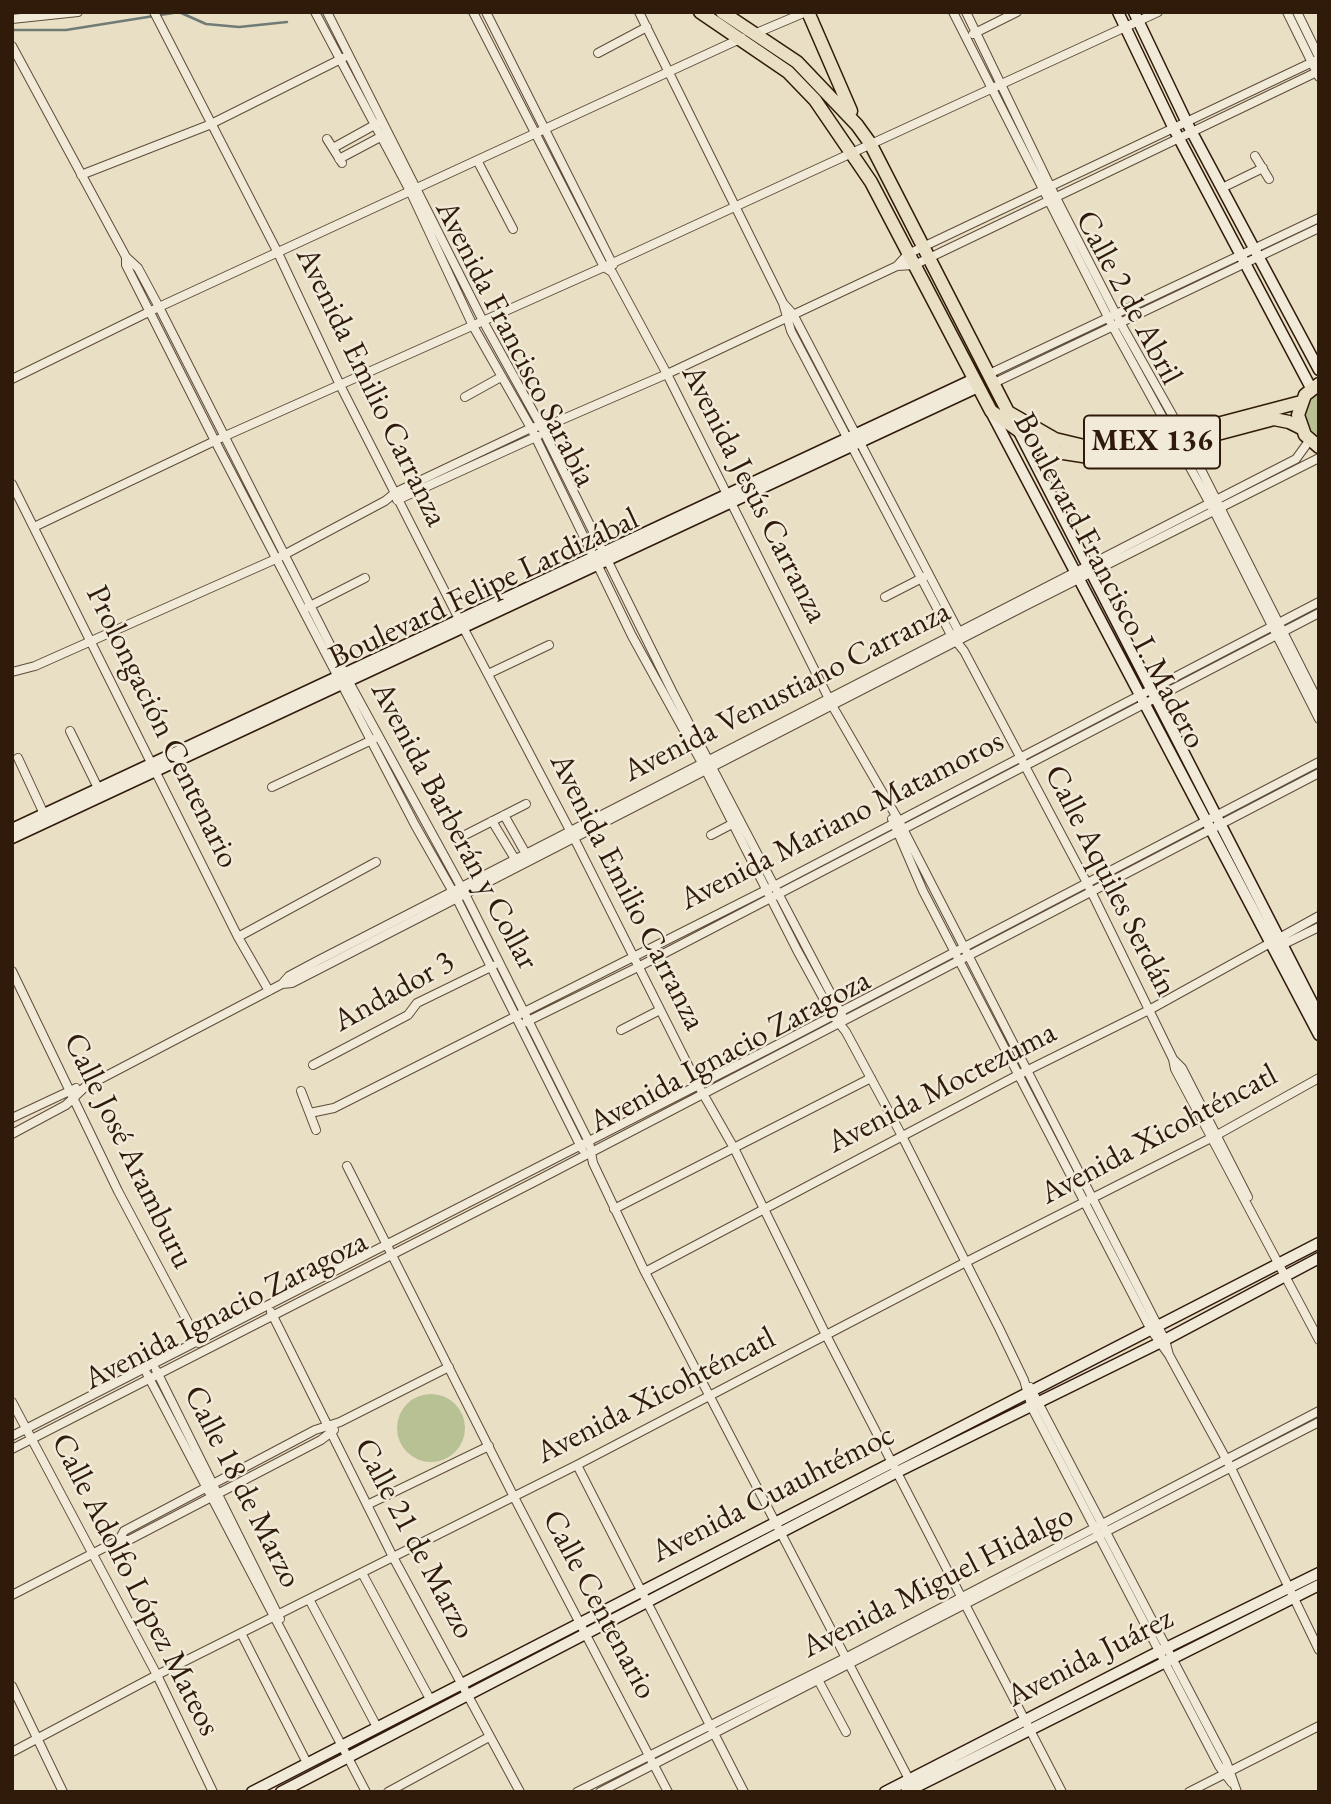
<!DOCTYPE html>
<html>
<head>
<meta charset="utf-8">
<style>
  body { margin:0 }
  #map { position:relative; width:1331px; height:1804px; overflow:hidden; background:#e9dfc4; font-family:"EB Garamond",serif }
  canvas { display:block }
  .frame { position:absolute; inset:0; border:14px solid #301b0b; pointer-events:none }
</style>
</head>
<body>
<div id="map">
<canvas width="1331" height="1804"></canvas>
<div class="frame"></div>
</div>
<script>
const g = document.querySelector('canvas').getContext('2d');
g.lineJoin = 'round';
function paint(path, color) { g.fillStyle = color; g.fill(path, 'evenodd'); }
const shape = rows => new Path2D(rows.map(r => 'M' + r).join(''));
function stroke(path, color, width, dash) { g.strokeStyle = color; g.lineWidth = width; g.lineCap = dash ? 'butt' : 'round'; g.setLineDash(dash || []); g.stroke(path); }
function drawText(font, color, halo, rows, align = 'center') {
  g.font = font + ' "EB Garamond",serif'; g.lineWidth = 5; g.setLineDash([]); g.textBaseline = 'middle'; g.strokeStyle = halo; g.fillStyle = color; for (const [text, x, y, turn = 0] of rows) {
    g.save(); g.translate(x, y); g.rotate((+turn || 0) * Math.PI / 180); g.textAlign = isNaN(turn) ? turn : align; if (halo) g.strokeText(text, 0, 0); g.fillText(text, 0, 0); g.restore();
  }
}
const green = shape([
  [1319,392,1319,437,1307,426,1304,418,1307,402],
  '397 1428a34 34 0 1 1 68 0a34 34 0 1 1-68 0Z'
]);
const stream = shape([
  [12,30,66,30,179,12,206,24,239,27,287,22]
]);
const street = shape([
  [154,12,278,253,340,385,464,629,574,838,698,1085,734,1148,826,1335,1062,1792],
  [315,12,411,193,473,326,531,428,632,636,702,763,797,950,832,1014,846,1032,902,1136,999,1328,1024,1380,1032,1408,1219,1766,1232,1783],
  [327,12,483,321,540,424,672,691,842,1015],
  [473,12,604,267,612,272,667,374,833,707,899,821,964,947,1165,1340,1169,1355],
  [486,12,613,265],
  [639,12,783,303,793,314,960,634],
  [953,12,1113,327,1214,511,1319,719],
  [966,12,1051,188,1121,324,1183,434,1319,703],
  [1287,12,1319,77],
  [1297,12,1319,57],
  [12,19,78,12],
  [754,34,806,12],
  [973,34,1017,12],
  [12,46,126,257,126,265,215,441,415,825,457,899,582,1149],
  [598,53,647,27],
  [327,139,342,163],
  [333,148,380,122],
  [1255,156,1269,179],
  [339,159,386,134],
  [478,162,513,229],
  [81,175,209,125,343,58],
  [1222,188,1263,168],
  [126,257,138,268,159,307,349,682,465,894,589,1142,593,1163,645,1272,911,1783],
  [897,266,908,254,1319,59],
  [783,303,791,331,951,635,964,651,1087,883,1173,1059,1175,1069,1319,1340],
  [989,374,1319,218],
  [12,379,159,307,742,38],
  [994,383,1319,228],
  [465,397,501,377],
  [12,484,238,937,269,991],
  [397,500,538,436],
  [36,526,223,437,604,267,1158,12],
  [885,597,924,577],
  [308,607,365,578],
  [12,672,35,666,278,558,385,501,396,492,531,428,554,423,667,374,897,266,914,265,929,258,1319,71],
  [488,674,549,645],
  [70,731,98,788],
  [18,758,44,814],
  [272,787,374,739],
  [504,815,526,854],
  [892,819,923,891,1151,1330,1169,1355,1231,1468,1319,1650],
  [492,821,515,859],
  [467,834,526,804],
  [711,835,734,823],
  [238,937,376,862],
  [1278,947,1319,927],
  [12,971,118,1191,199,1343],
  [282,984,292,983,1025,606,1319,458],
  [526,1022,638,967,1319,613],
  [621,1030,660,1010],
  [1173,1059,1182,1068,1248,1197],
  [313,1065,408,1015,417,1003,493,966],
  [301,1091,316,1130],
  [310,1113,334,1108,774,886,1319,602],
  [12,1118,76,1088],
  [12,1134,66,1105,85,1087,282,984,289,976,319,960,1296,459,1309,441],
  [347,1166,514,1497,668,1792],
  [614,1209,871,1078],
  [645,1272,1020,1074,1149,1010,1319,916],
  [271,1312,393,1557,520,1792],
  [156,1370,280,1619],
  [147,1374,366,1792],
  [1030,1387,1226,1761,1237,1792],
  [12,1402,157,1675,213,1792],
  [12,1436,769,1049,1319,762],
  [12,1449,538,1180,1319,773],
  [577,1465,744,1792],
  [367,1505,489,1446],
  [119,1540,124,1531,315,1430,340,1422,449,1367],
  [362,1573,430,1699],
  [12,1595,119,1540,129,1540,321,1440,334,1430],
  [309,1599,377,1727],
  [241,1633,307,1763],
  [816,1676,846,1732],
  [12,1686,63,1792],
  [12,1752,157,1675,577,1465,964,1263,1217,1135,1319,1078],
  [388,1792,489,1737],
  [577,1792,847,1657,1319,1411],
  [600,1792,1319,1422],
  [1189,1792,1319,1726]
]);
const secondary = shape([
  [1118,12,1174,129,1311,388],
  [1134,12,1187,123,1319,370],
  [991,412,1319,1035],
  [1018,430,1319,1016],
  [12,829,974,379],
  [12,838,978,387],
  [252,1792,1319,1243],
  [281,1792,897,1472,1159,1343,1319,1258],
  [885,1792,1160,1651,1319,1573],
  [906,1792,1319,1585]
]);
const primary = shape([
  [700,12,788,72,815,100,871,182,991,411,1018,430,1057,452,1115,461,1274,419,1289,422,1301,428],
  [722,12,797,62,857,125,870,143,1008,412,1055,439,1101,450,1122,449,1301,402],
  [808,12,851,111],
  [1319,384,1305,395,1298,415,1305,435,1319,447],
  [1040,468,1046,456,1057,452]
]);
const shields = [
  [1152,442,136]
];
const shieldNames = [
  ["MEX 136",1152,442]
];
const streetNames = [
  ["Calle 2 de Abril",1128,298,62],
  ["Avenida Francisco Sarabia",515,344,63],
  ["Avenida Emilio Carranza",371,387,64],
  ["Avenida Jesús Carranza",754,494,63],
  ["Boulevard Francisco I. Madero",1109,581,62],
  ["Boulevard Felipe Lardizábal",484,589,-25],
  ["Avenida Venustiano Carranza",787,692,-27],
  ["Prolongación Centenario",162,727,64],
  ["Avenida Mariano Matamoros",842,821,-27],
  ["Avenida Barberán y Collar",454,826,62],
  ["Calle Aquiles Serdán",1110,881,63],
  ["Avenida Emilio Carranza",627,892,63],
  ["Andador 3",394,992,-29],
  ["Avenida Ignacio Zaragoza",730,1052,-28],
  ["Avenida Moctezuma",942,1088,-27],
  ["Avenida Xicohténcatl",1159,1135,-28],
  ["Calle José Aramburu",128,1151,64],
  ["Avenida Ignacio Zaragoza",226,1311,-27],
  ["Avenida Xicohténcatl",656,1396,-27],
  ["Calle 18 de Marzo",242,1487,63],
  ["Avenida Cuauhtémoc",773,1494,-27],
  ["Calle 21 de Marzo",414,1539,62],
  ["Avenida Miguel Hidalgo",938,1582,-27],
  ["Calle Adolfo López Mateos",135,1585,63],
  ["Calle Centenario",599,1605,62],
  ["Avenida Juárez",1090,1658,-27]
];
paint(green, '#b8c193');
stroke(stream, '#707b75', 2.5);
stroke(street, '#5e4c39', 10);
stroke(secondary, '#301b0b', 13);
stroke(primary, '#301b0b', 15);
stroke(street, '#f1ead9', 8);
stroke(secondary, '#f1ead9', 10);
stroke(primary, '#e9dfc4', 12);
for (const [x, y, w] of shields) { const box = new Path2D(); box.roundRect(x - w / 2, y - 26.5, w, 53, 5); g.fillStyle = '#f1ead9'; g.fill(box); stroke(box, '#301b0b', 2); }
drawText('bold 30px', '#301b0b', null, shieldNames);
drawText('32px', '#301b0b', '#f1ead9', streetNames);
</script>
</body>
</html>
